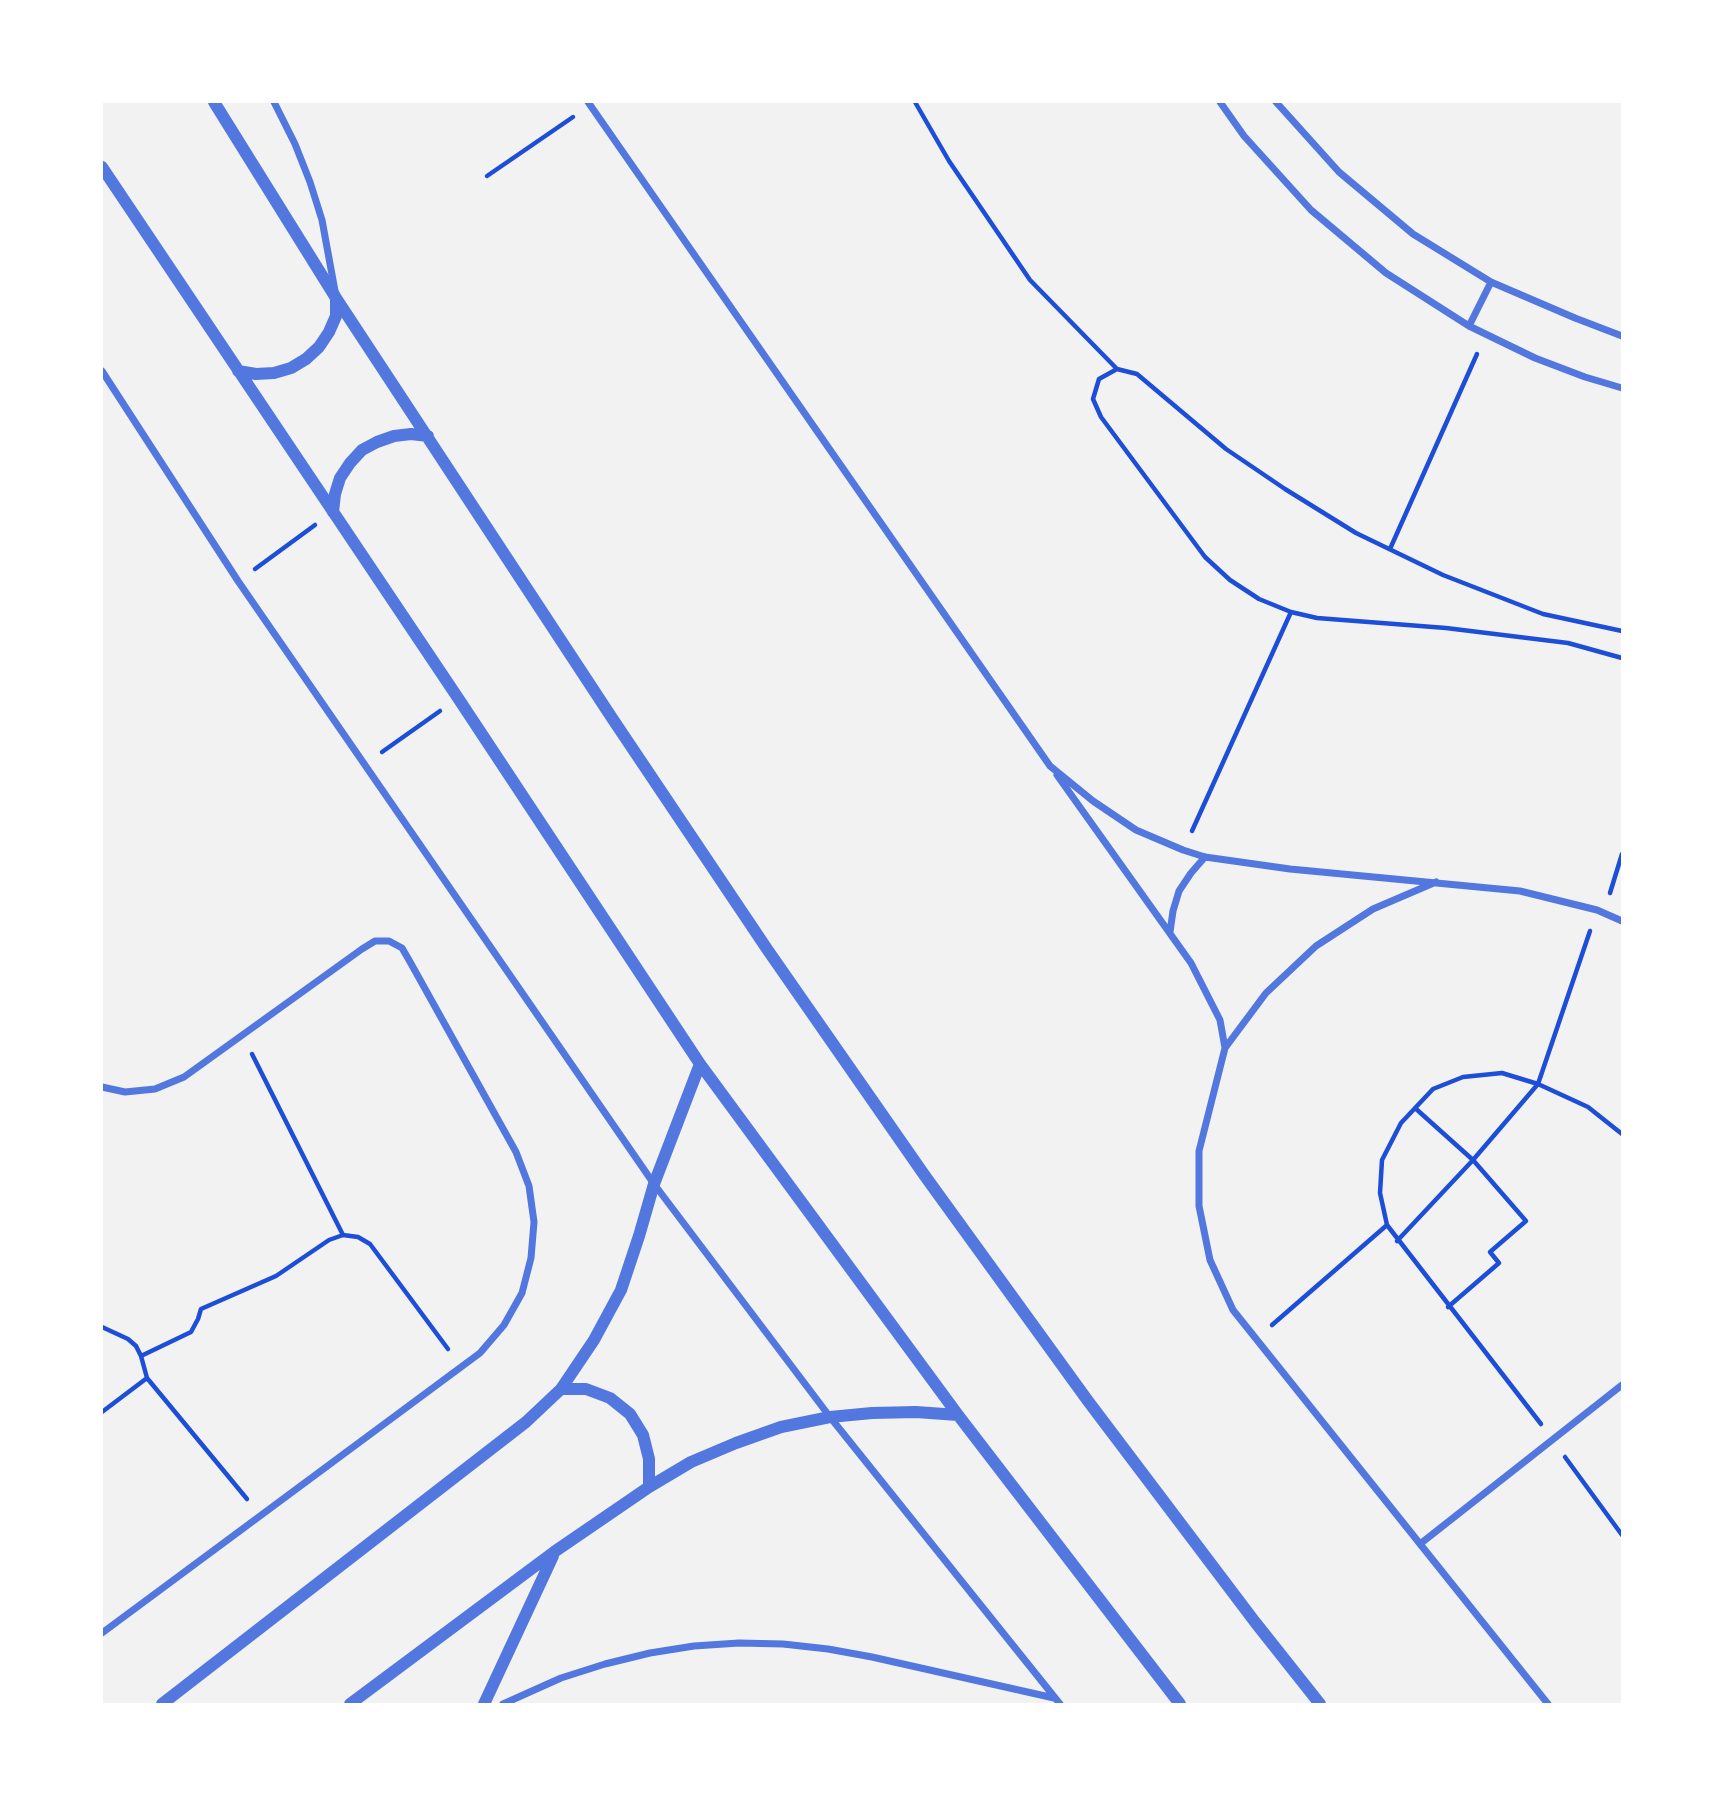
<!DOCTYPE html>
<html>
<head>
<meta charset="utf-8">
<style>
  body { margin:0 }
  #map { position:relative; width:1724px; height:1806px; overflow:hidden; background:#f2f2f2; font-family:"Titillium Web",sans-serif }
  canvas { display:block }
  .frame { position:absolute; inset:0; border:103px solid #fff; pointer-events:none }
</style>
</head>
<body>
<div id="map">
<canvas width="1724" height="1806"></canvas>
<div class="frame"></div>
</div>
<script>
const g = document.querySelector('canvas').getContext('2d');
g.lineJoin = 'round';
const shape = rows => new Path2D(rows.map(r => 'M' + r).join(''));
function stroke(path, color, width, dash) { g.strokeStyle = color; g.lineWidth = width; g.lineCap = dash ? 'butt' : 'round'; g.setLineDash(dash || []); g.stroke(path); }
const path = shape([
  [915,102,949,161,1030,280,1117,369],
  [487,176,573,117],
  [1390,549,1477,354],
  [255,569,315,525],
  [1622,631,1543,614,1443,575,1356,533,1285,489,1226,449,1137,374,1117,369,1099,379,1093,399,1101,417,1205,557,1230,580,1259,599,1291,612,1317,618,1446,628,1568,643,1622,658],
  [382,752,440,711],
  [1192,831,1291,612],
  [1610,893,1622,854],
  [252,1054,343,1235],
  [1415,1108,1473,1160,1526,1221,1490,1252,1499,1263,1448,1307],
  [1397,1241,1473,1160,1538,1084,1590,931],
  [1272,1325,1387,1225],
  [102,1327,128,1339,136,1346,141,1356,147,1378,247,1499],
  [141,1356,191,1332,198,1319,201,1309,276,1276,329,1240,343,1235,358,1237,370,1244,448,1349],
  [102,1412,147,1378],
  [1541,1424,1387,1225,1380,1193,1382,1160,1401,1123,1433,1089,1463,1077,1502,1073,1538,1084,1588,1107,1622,1134],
  [1565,1457,1622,1535]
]);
const minor = shape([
  [274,102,295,144,310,182,322,220,335,291],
  [588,102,1050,766,1093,801,1136,830,1183,850,1205,857,1290,869,1520,891,1597,910,1622,921],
  [1220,102,1244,136,1311,210,1386,273,1469,326,1535,358,1585,377,1622,388],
  [1276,102,1339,172,1413,234,1491,282,1575,318,1622,336],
  [1469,326,1491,282],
  [102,371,238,581,654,1184,830,1417,1060,1704],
  [1057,775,1191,963,1220,1020,1225,1048],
  [1436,882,1373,909,1316,946,1266,993,1225,1048,1199,1151,1199,1206,1210,1260,1233,1310,1548,1704],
  [1170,932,1173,911,1179,891,1191,873,1205,857],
  [102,1087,125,1092,155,1089,184,1077,362,949,375,941,389,941,402,948,409,960,516,1152,529,1186,534,1222,531,1258,522,1293,504,1325,480,1353,102,1633],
  [1420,1544,1622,1385],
  [503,1704,561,1678,605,1664,650,1653,694,1646,739,1643,783,1644,828,1649,872,1657,1054,1698]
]);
const tertiary = shape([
  [214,102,336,298,612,718,767,949,925,1176,1088,1401,1255,1622,1320,1704],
  [102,167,458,698,700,1064,958,1415,1180,1704],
  [238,371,256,374,274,373,291,368,306,359,319,347,329,332,336,316,336,298],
  [333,512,335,494,340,478,350,463,362,450,377,442,394,436,411,434,428,436],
  [561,1389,586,1389,610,1398,630,1414,643,1435,649,1459,649,1487],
  [162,1704,526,1422,561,1389,594,1340,621,1290,639,1236,654,1184,700,1064],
  [350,1704,554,1552,649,1487,691,1462,736,1443,781,1427,830,1417,872,1413,916,1412,958,1415],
  [484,1704,553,1556]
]);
stroke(path, '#1d4ed8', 4.5);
stroke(minor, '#5277de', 7);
stroke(tertiary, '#5277de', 12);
</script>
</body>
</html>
